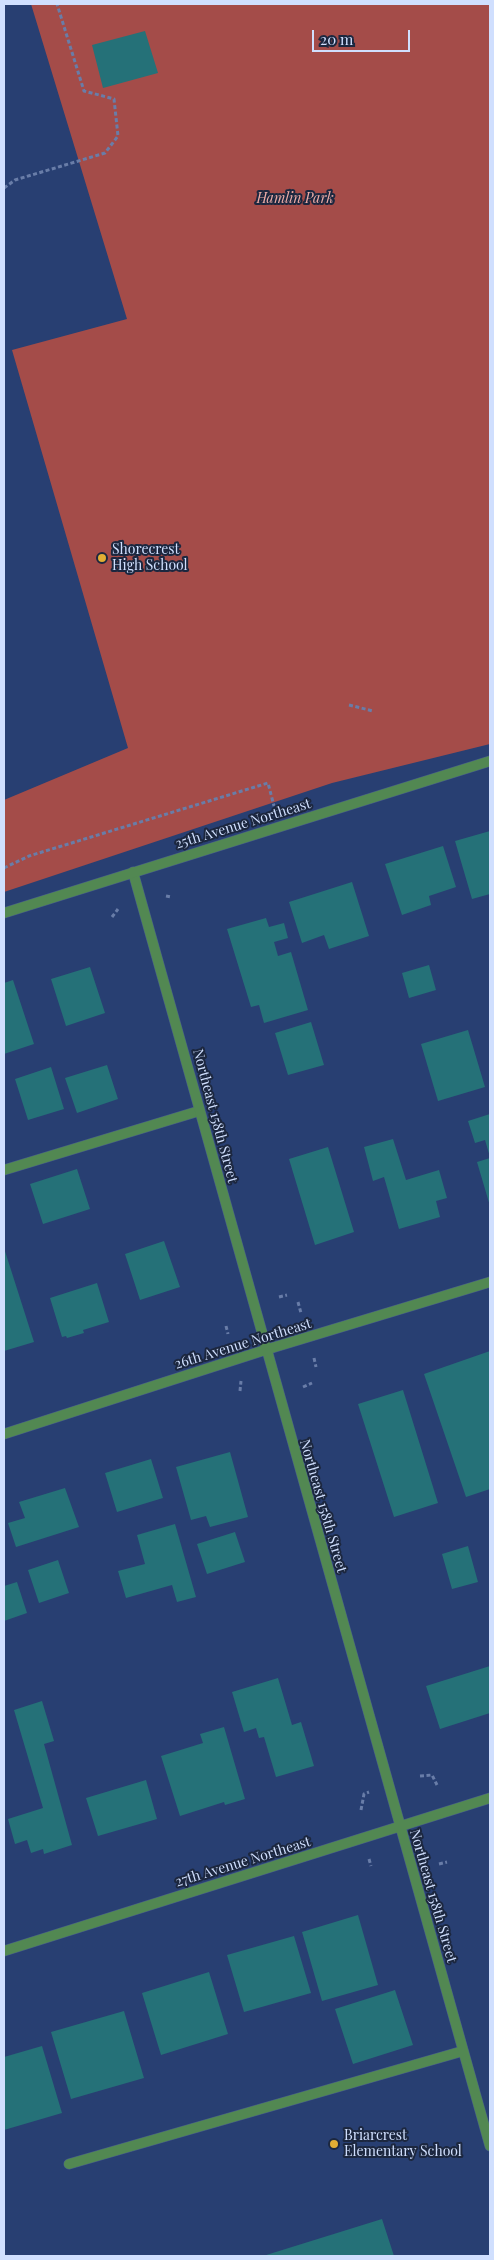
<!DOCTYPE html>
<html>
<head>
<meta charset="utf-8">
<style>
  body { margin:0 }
  #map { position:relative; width:494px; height:2260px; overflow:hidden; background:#283f72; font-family:"Playfair Display",serif }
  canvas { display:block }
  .frame { position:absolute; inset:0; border:5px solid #d0dffe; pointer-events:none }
  .scale { position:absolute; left:312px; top:30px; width:98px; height:22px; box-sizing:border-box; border:2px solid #d0dffe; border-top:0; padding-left:6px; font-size:15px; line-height:18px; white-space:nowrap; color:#d0dffe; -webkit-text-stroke:4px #1c273f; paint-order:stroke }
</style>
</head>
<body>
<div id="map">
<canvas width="494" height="2260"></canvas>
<div class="frame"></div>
<div class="scale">20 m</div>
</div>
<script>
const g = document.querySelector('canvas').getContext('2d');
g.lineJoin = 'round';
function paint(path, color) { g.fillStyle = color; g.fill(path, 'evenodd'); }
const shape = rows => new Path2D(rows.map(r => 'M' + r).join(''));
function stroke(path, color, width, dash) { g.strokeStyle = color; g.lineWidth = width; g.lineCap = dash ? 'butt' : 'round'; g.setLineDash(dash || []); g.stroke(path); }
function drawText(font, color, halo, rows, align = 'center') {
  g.font = font + ' "Playfair Display",serif'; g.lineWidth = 4; g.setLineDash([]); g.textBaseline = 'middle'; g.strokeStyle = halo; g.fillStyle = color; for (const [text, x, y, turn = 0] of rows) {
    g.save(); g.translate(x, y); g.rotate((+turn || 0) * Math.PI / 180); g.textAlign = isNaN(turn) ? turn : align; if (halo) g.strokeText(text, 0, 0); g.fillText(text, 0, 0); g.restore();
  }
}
const green = shape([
  [31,4,490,4,490,744,332,783,4,892,4,800,128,748,12,350,127,319]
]);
const building = shape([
  [145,31,158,73,103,88,92,45],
  [490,831,490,894,472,899,455,841],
  [443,846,456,887,429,896,431,905,402,915,385,864],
  [352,882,369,936,329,949,324,935,302,943,289,902],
  [266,918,269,927,284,923,288,938,274,942,278,956,291,952,308,1010,264,1023,259,1005,251,1007,227,929],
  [429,965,436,990,409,998,402,973],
  [90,967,105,1013,66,1026,51,979],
  [13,980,34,1044,4,1054,4,983],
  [311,1022,324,1065,288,1075,275,1033],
  [468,1030,485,1087,438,1101,421,1044],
  [107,1065,118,1099,77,1113,65,1078],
  [51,1067,64,1109,28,1120,15,1079],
  [490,1114,490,1157,485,1140,475,1143,468,1121],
  [393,1139,406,1180,439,1170,447,1198,436,1201,440,1217,399,1229,384,1177,373,1181,364,1147],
  [328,1147,354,1232,315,1245,289,1159],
  [490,1158,490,1206,477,1162],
  [77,1169,90,1209,43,1224,30,1184],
  [164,1241,180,1287,140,1300,125,1254],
  [4,1248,34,1342,4,1351],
  [97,1283,109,1322,83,1330,84,1333,67,1338,66,1336,62,1337,50,1298],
  [490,1351,490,1489,466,1497,424,1374],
  [403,1390,438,1503,394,1517,358,1404],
  [230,1452,248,1517,210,1527,206,1516,191,1520,176,1467],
  [151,1459,163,1498,117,1512,105,1473],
  [65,1488,79,1527,16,1547,8,1523,25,1518,19,1502],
  [175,1524,196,1597,177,1602,172,1585,126,1598,118,1571,145,1564,137,1535],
  [235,1532,245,1562,207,1574,197,1544],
  [468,1546,478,1582,452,1589,442,1554],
  [58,1560,69,1593,39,1603,28,1570],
  [17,1582,27,1613,4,1621,4,1586],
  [490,1666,490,1713,440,1729,426,1686],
  [278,1678,292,1725,301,1722,314,1766,276,1777,264,1737,259,1738,256,1728,244,1732,232,1692],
  [42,1701,54,1741,44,1744,72,1845,44,1854,43,1849,31,1853,27,1840,15,1844,8,1819,43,1808,14,1710],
  [224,1727,245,1799,225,1805,224,1802,180,1816,161,1756,203,1743,200,1734],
  [146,1780,157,1819,98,1836,86,1798],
  [358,1915,378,1985,322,2001,302,1932],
  [294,1936,311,1993,244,2012,227,1955],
  [209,1972,228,2034,161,2055,142,1993],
  [395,1990,413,2045,353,2064,335,2009],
  [124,2011,144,2078,71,2099,51,2032],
  [42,2046,62,2113,4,2130,4,2057],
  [382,2219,394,2256,263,2256]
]);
const path = shape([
  [4,188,15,180,105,153,118,136,114,99,84,91,57,4],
  [349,705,373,711],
  [4,868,29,856,268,783,274,806],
  [166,896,171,897],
  [112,917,118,909],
  [279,1297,287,1295],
  [298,1302,301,1313],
  [226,1326,228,1334],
  [314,1358,316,1367],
  [303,1387,312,1383],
  [240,1391,241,1381],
  [420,1776,432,1775,437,1785],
  [361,1810,364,1794,369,1792],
  [369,1859,371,1866],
  [439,1864,447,1862]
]);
const service = shape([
  [4,1170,199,1111],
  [69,2164,463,2051]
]);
const minor = shape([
  [133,872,490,2146],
  [4,1434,265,1350,490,1282],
  [4,1951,490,1798]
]);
const tertiary = shape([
  [4,913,490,761]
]);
const markers = [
  [102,558,5,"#e2ae34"],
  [334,2144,5,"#e2ae34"]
];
const parkNames = [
  ["Hamlin Park",295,199]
];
const poiNames = [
  ["Shorecrest",112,550],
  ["High School",112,566],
  ["Briarcrest",344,2136],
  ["Elementary School",344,2152]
];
const streetNames = [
  ["25th Avenue Northeast",243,824,-17],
  ["Northeast 158th Street",215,1116,75],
  ["26th Avenue Northeast",243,1344,-17],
  ["Northeast 158th Street",323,1506,74],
  ["27th Avenue Northeast",243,1862,-17],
  ["Northeast 158th Street",433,1896,74]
];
paint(green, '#a44c49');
paint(building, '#257178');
stroke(service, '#465c8b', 11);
stroke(minor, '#465c8b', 11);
stroke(tertiary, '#465c8b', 11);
stroke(path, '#697da8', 3, [4, 2.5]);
stroke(service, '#528852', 10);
stroke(minor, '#528852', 10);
stroke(tertiary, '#528852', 10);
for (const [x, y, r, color] of markers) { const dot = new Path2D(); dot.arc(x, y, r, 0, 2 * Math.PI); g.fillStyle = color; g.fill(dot); stroke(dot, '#1c273f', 2); }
drawText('italic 14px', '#edaca7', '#1c273f', parkNames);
drawText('14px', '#d0dffe', '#1c273f', poiNames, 'left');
drawText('14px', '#d0dffe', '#1c273f', streetNames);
</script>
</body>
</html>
